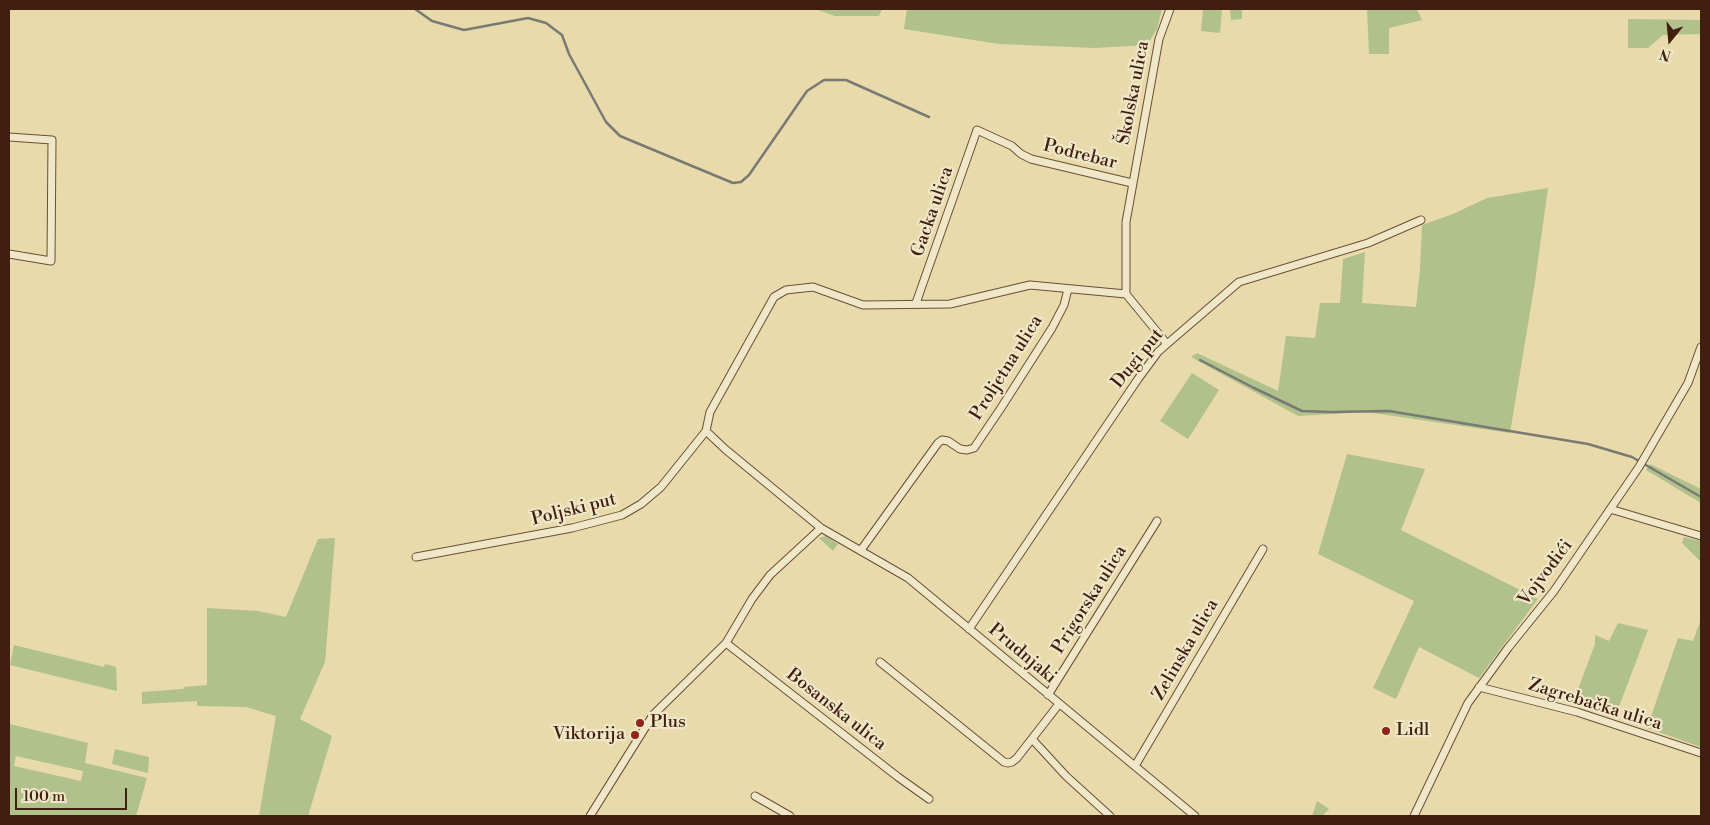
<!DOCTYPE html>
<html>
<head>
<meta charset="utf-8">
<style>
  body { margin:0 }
  #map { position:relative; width:1710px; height:825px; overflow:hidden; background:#e8daaa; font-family:"Libre Bodoni",serif }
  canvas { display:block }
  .frame { position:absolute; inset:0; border:10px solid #411f10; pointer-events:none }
  .north { position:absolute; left:1645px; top:15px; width:50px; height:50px; -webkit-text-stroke:4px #f0e7c8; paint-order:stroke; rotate:197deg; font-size:14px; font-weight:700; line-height:20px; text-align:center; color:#411f10 }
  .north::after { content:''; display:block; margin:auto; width:18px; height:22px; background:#411f10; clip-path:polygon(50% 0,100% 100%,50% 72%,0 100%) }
  .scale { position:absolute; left:15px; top:788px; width:112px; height:22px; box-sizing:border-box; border:2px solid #411f10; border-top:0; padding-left:6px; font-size:15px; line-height:18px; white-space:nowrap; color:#411f10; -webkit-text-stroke:4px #f0e7c8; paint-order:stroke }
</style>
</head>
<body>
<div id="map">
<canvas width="1710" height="825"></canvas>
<div class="frame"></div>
<div class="north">N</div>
<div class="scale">100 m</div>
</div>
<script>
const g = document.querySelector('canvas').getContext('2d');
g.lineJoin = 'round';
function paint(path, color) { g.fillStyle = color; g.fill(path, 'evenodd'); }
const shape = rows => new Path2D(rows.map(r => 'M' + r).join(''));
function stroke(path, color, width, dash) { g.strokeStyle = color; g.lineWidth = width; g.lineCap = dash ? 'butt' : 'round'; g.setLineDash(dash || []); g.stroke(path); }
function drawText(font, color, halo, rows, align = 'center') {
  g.font = font + ' "Libre Bodoni",serif'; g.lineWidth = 4.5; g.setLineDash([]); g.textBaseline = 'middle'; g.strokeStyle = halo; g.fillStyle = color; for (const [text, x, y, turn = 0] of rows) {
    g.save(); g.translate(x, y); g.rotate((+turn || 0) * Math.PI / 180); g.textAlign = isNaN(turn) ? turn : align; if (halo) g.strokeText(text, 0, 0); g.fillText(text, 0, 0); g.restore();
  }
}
const green = shape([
  [815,9,882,9,879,16,835,16],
  [907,9,1162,9,1157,29,1147,45,1095,48,999,44,904,29],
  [1203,9,1222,9,1220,33,1201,31],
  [1230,9,1242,9,1242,19,1231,20],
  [1367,9,1417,9,1422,20,1389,28,1389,54,1369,54],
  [1628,19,1701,20,1701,34,1663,35,1648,48,1628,48],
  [1548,188,1535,282,1510,433,1366,412,1298,416,1191,357,1197,353,1278,391,1286,336,1315,338,1320,303,1340,303,1343,259,1365,252,1362,303,1416,307,1420,270,1422,225,1453,214,1487,198],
  [1192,373,1219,390,1188,439,1160,421],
  [1347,454,1425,469,1401,530,1538,599,1479,678,1419,647,1396,699,1373,688,1414,601,1318,554],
  [1650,464,1701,489,1701,503,1646,470],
  [826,536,838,544,833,551,819,538],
  [1684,537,1701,541,1701,562,1682,543],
  [335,538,325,662,300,719,332,736,308,816,259,816,276,716,246,707,197,706,197,701,142,704,142,692,183,689,184,687,207,685,207,608,258,611,286,617,318,539],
  [1701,619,1701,747,1647,728,1678,638,1693,641],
  [1618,623,1648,630,1615,717,1591,709,1574,700,1595,644,1595,635,1609,641],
  [14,645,104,667,105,664,116,667,117,691,10,665],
  [10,724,88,743,85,763,147,778,136,816,9,816],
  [16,756,83,771,81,781,14,766],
  [115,749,149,757,148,773,112,764],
  [1317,801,1329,809,1322,816,1312,816]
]);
const stream = shape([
  [415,9,432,21,464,30,528,18,546,23,562,35,569,54,606,122,620,136,733,183,741,182,749,175,807,91,824,80,846,80,929,117],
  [1200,360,1254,388,1302,411,1331,412,1389,411,1588,444,1632,457,1701,497]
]);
const street = shape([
  [9,137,52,140,51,261,9,254],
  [1126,294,1126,222,1159,39,1170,9],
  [916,303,977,130,1012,146,1021,154,1031,159,1132,183],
  [1610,509,1701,536],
  [821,528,908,578,1195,816],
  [861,550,938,443,942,440,948,441,960,449,967,450,974,448,1001,408,1052,328,1064,305,1068,289],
  [416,557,572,528,622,515,641,504,661,487,706,431,710,412,774,297,786,290,813,287,863,305,950,304,1030,285,1126,294,1167,344],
  [969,629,1138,379,1158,352,1167,344,1239,282,1368,243,1421,220],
  [726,643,898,777,929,799],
  [880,662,1004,762,1008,763,1012,762,1017,758,1059,704],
  [1479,687,1577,712,1701,753],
  [1048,695,1157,521],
  [1032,739,1066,776,1110,816],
  [1135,766,1263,549],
  [755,796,790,816],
  [590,816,653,715,726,643,752,599,770,575,821,528,725,449,706,431],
  [1414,816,1468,703,1508,648,1554,591,1639,467,1688,383,1701,347]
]);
const markers = [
  [640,723,5,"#8f2418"],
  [1386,731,5,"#8f2418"],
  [635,735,5,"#8f2418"]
];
const streetNames = [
  ["Školska ulica",1134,93,-79],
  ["Podrebar",1080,155,14],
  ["Gacka ulica",933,212,-71],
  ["Dugi put",1138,359,-51],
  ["Proljetna ulica",1007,368,-58],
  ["Poljski put",574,510,-14],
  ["Vojvodići",1546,573,-53],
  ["Prigorska ulica",1090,600,-58],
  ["Zelinska ulica",1186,650,-60],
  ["Prudnjaki",1022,654,40],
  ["Zagrebačka ulica",1595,705,17],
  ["Bosanska ulica",836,710,38]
];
const poiNames = [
  ["Plus",650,723],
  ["Lidl",1396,731],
  ["Viktorija",625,735,"right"]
];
paint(green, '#b0c18c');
stroke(stream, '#787a73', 2.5);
stroke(street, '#6b4e36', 9);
stroke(street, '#f0e7c8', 7);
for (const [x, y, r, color] of markers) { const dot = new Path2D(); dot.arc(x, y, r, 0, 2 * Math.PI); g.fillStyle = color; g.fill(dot); stroke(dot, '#f0e7c8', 2); }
drawText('18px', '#411f10', '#f0e7c8', streetNames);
drawText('18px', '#411f10', '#f0e7c8', poiNames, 'left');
</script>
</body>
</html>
